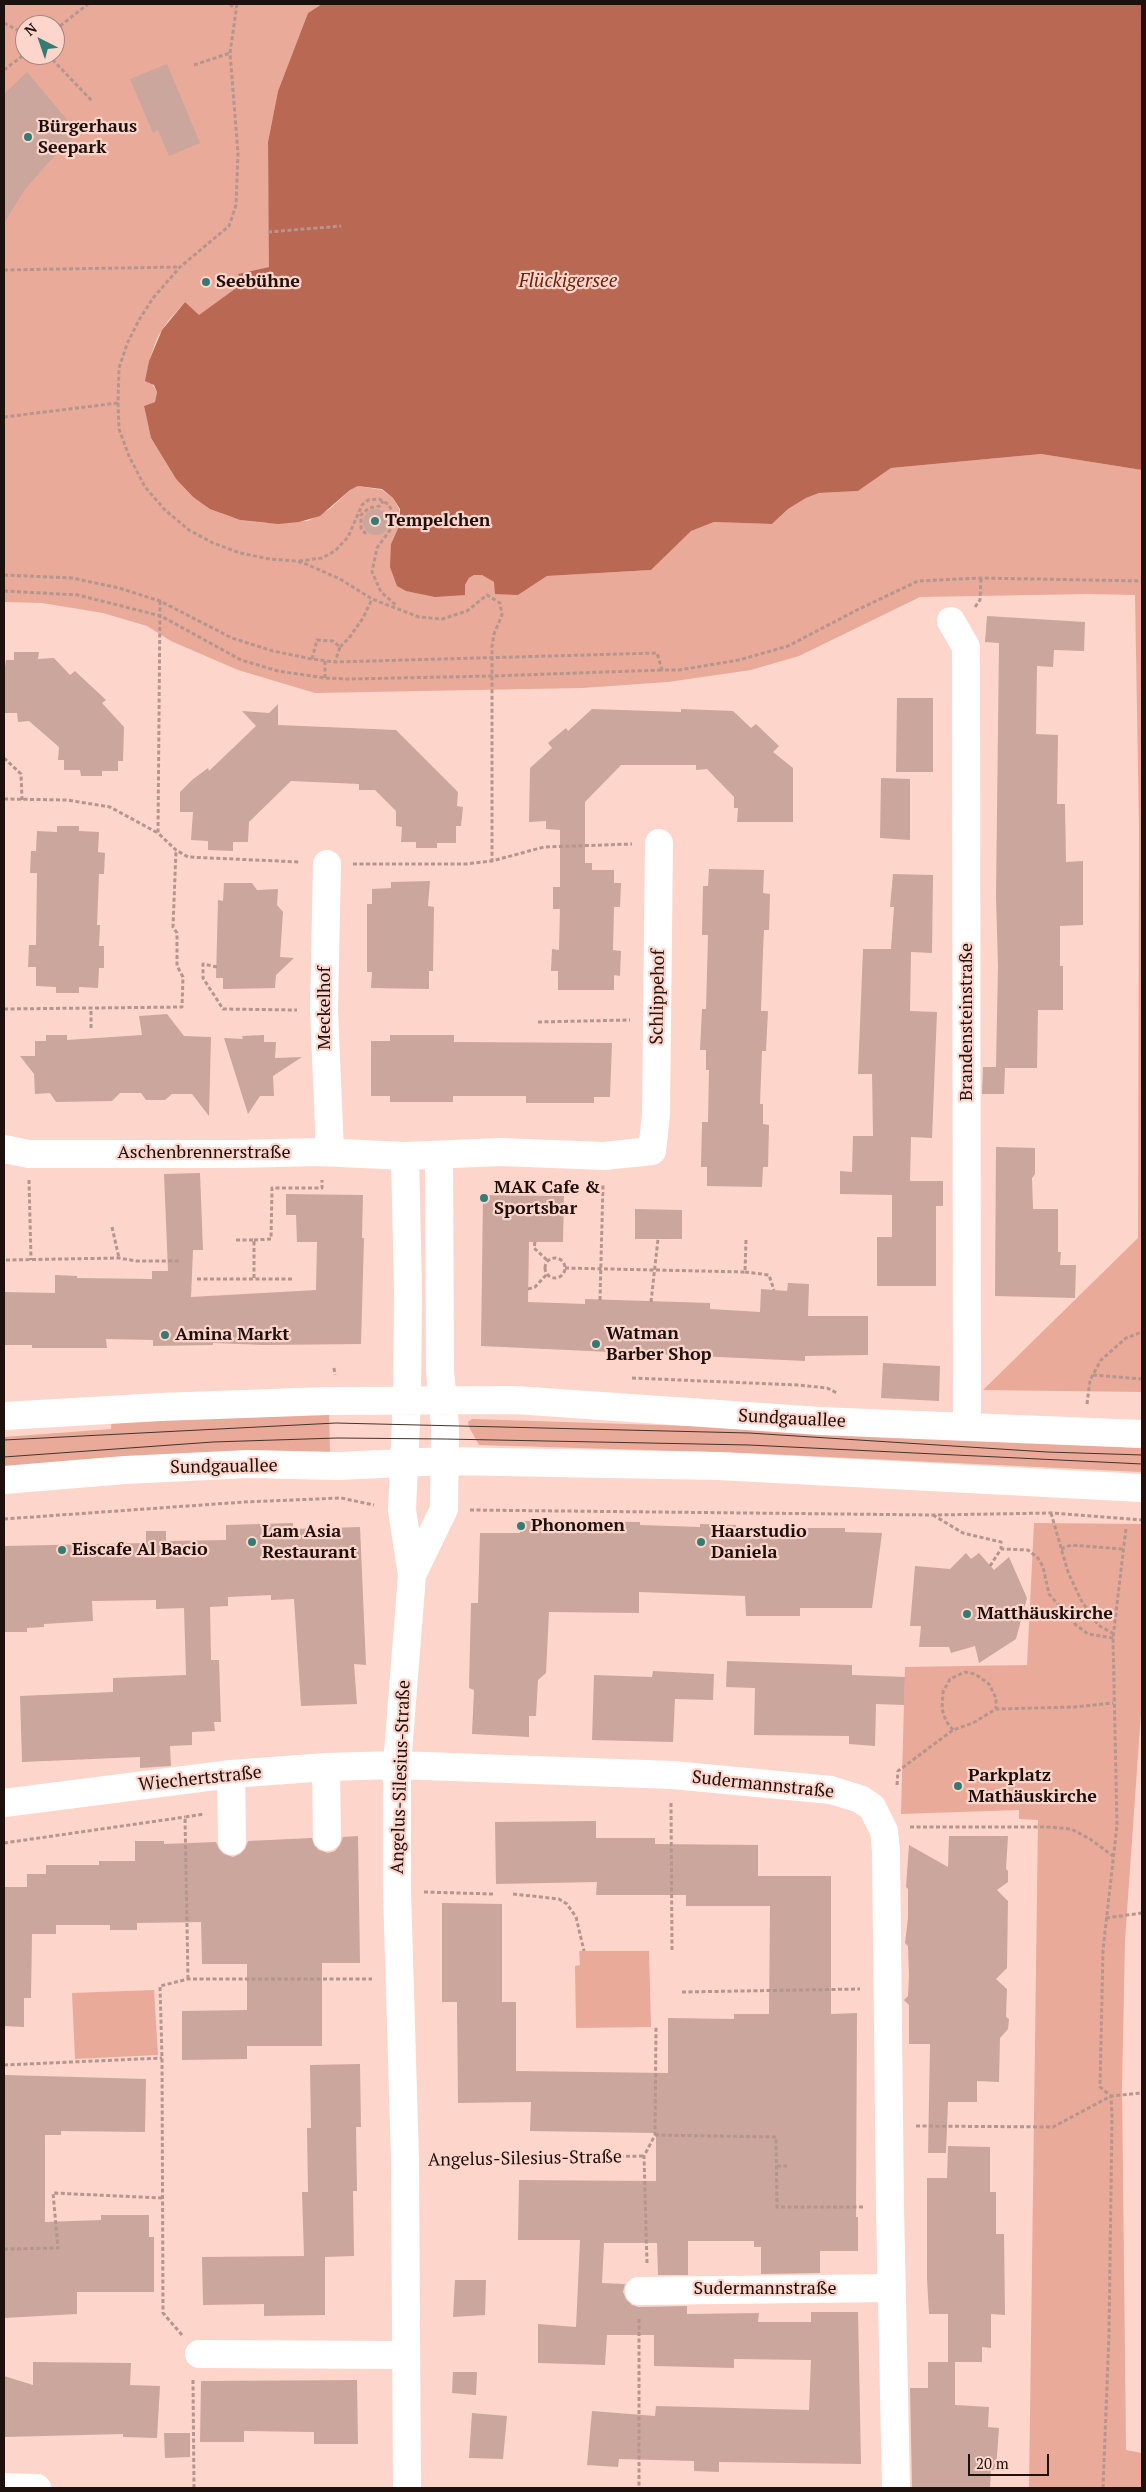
<!DOCTYPE html>
<html>
<head>
<meta charset="utf-8">
<style>
  body { margin:0 }
  #map { position:relative; width:1146px; height:2492px; overflow:hidden; background:#fdd5cb; font-family:"PT Serif",serif }
  canvas { display:block }
  .frame { position:absolute; inset:0; border:5px solid #1d100d; pointer-events:none }
  .north { position:absolute; left:15px; top:15px; width:50px; height:50px; box-sizing:border-box; background:#fdd5cb; border:1px solid #a3867f; border-radius:50%; rotate:319deg; font-size:14px; font-weight:700; line-height:20px; text-align:center; color:#1d100d }
  .north::after { content:''; display:block; margin:auto; width:18px; height:22px; background:#357b74; clip-path:polygon(50% 0,100% 100%,50% 72%,0 100%) }
  .scale { position:absolute; left:968px; top:2454px; width:81px; height:22px; box-sizing:border-box; border:2px solid #1d100d; border-top:0; padding-left:6px; font-size:15px; line-height:18px; white-space:nowrap; color:#1d100d; -webkit-text-stroke:4px #fdd5cb; paint-order:stroke }
</style>
</head>
<body>
<div id="map">
<canvas width="1146" height="2492"></canvas>
<div class="frame"></div>
<div class="north">N</div>
<div class="scale">20 m</div>
</div>
<script>
const g = document.querySelector('canvas').getContext('2d');
g.lineJoin = 'round';
function paint(path, color) { g.fillStyle = color; g.fill(path, 'evenodd'); }
const shape = rows => new Path2D(rows.map(r => 'M' + r).join(''));
function stroke(path, color, width, dash) { g.strokeStyle = color; g.lineWidth = width; g.lineCap = dash ? 'butt' : 'round'; g.setLineDash(dash || []); g.stroke(path); }
function drawText(font, color, halo, rows, align = 'center') {
  g.font = font + ' "PT Serif",serif'; g.lineWidth = 4.5; g.setLineDash([]); g.textBaseline = 'middle'; g.strokeStyle = halo; g.fillStyle = color; for (const [text, x, y, turn = 0] of rows) {
    g.save(); g.translate(x, y); g.rotate((+turn || 0) * Math.PI / 180); g.textAlign = isNaN(turn) ? turn : align; if (halo) g.strokeText(text, 0, 0); g.fillText(text, 0, 0); g.restore();
  }
}
const green = shape([
  [4,4,322,4,308,13,278,91,268,142,270,267,239,274,243,283,198,316,185,302,168,321,157,338,149,361,146,381,151,382,157,392,155,402,144,406,151,438,176,479,193,497,223,514,240,520,265,523,308,521,330,509,350,490,358,486,382,490,393,498,399,509,400,524,391,544,465,595,465,585,469,578,474,575,482,575,518,595,547,576,651,570,690,531,714,522,772,524,788,509,806,498,819,493,858,491,891,468,1041,454,1142,470,1142,1392,983,1390,1138,1238,1139,828,1135,595,1089,594,920,597,799,656,751,670,668,682,582,688,315,693,238,670,171,641,147,626,103,613,42,603,4,602],
  [25,25,55,25,55,55,25,55],
  [329,1411,330,1453,4,1469,4,1437,111,1429,112,1417],
  [472,1419,751,1428,1142,1448,1142,1472,746,1453,479,1445,469,1427,468,1422],
  [1034,1523,1142,1524,1142,1698,1125,1940,1122,2087,1126,2450,1142,2453,1142,2488,1029,2488,1038,1820,1019,1819,1019,1810,901,1814,905,1667,1027,1665],
  [579,1951,649,1951,651,2027,576,2028,575,1966,580,1965],
  [154,1990,158,2055,75,2059,72,1993]
]);
const water = shape([
  [322,4,1142,4,1142,470,1041,454,891,468,858,491,819,493,806,498,788,509,772,524,714,522,691,531,651,570,547,576,518,595,495,594,494,582,482,575,474,575,469,578,465,585,465,595,435,597,406,591,397,586,390,567,391,544,400,524,400,509,393,498,382,489,358,486,350,490,320,516,299,522,278,524,240,520,210,509,193,497,176,479,151,438,144,406,155,402,157,392,154,385,145,381,149,361,162,330,185,302,199,315,243,283,238,274,269,267,268,142,278,91,308,13]
]);
const building = shape([
  [167,64,200,143,169,156,158,130,153,133,130,79],
  [27,72,78,133,49,162,26,188,4,223,4,94],
  '363 522a13 13 0 1 1 26 0a13 13 0 1 1-26 0Z',
  [987,616,1085,622,1084,651,1054,650,1053,667,1037,666,1036,734,1058,735,1057,804,1065,804,1066,862,1083,861,1083,925,1060,926,1060,966,1063,966,1063,1010,1038,1010,1037,1068,1003,1068,1005,1068,1004,1094,982,1094,983,1067,996,1067,998,966,996,896,999,643,985,642],
  [14,652,39,652,38,659,54,658,70,675,75,671,106,700,102,703,124,727,123,761,118,761,118,771,102,771,102,776,81,776,80,770,64,770,64,760,58,760,59,747,29,721,18,722,17,713,5,713,4,674,6,660,14,660],
  [897,698,933,698,933,772,896,772],
  [278,704,278,725,396,730,458,792,457,806,463,807,461,826,456,826,456,843,437,843,437,848,416,848,416,842,401,842,402,827,396,826,396,811,375,790,359,790,359,784,291,781,249,822,248,842,233,842,233,851,208,850,208,841,191,840,193,812,180,812,180,792,192,780,208,768,209,771,256,726,242,711,269,713],
  [592,709,681,712,681,709,733,711,751,728,756,724,779,746,773,752,793,768,793,822,737,822,738,808,734,808,734,797,707,769,696,770,696,765,621,765,585,802,585,863,592,863,592,870,614,870,614,883,621,883,620,907,614,907,613,950,621,951,620,976,614,975,614,990,558,990,558,971,551,971,552,949,559,950,560,909,553,909,553,887,560,887,560,830,546,829,546,821,529,822,530,768,552,748,548,743,566,728,568,731],
  [881,778,910,779,910,840,880,838],
  [57,826,79,826,79,831,99,832,98,852,105,853,104,874,99,874,97,925,100,925,99,946,104,946,104,968,99,968,98,988,79,987,79,993,56,993,56,987,36,986,36,967,28,967,29,945,36,945,37,873,30,873,31,851,36,851,37,831,57,832],
  [709,869,764,870,763,893,770,894,769,930,764,930,763,951,761,1011,768,1011,766,1051,762,1051,760,1104,763,1104,763,1124,769,1125,768,1167,763,1167,762,1187,707,1186,707,1167,701,1167,702,1122,708,1122,709,1070,706,1070,706,1050,700,1050,702,1009,706,1009,708,935,702,935,703,886,708,886],
  [893,874,933,875,932,953,911,952,910,1011,937,1012,932,1138,911,1137,910,1181,943,1181,943,1206,936,1206,936,1286,877,1286,877,1237,892,1237,892,1195,840,1194,840,1171,852,1172,853,1136,873,1136,872,1074,858,1074,863,949,891,949,894,907,890,907],
  [430,881,428,906,434,907,433,971,429,971,429,989,371,988,372,972,367,972,367,904,372,904,372,889,391,888,391,882],
  [224,883,252,883,257,890,278,889,277,905,283,912,280,957,294,958,276,975,275,988,223,989,223,978,216,978,218,900,223,901],
  [167,1014,184,1036,211,1037,209,1116,192,1094,172,1094,165,1100,146,1100,141,1093,120,1093,112,1101,56,1102,50,1093,35,1094,34,1074,20,1056,35,1056,35,1041,46,1041,46,1035,67,1035,67,1040,142,1035,139,1016],
  [264,1035,264,1042,276,1042,275,1058,302,1057,273,1076,274,1096,260,1096,248,1114,224,1038,243,1039,242,1036],
  [390,1035,454,1035,454,1042,612,1043,610,1097,594,1097,594,1103,526,1103,526,1096,453,1096,453,1102,390,1102,390,1096,371,1096,371,1041,390,1041],
  [996,1147,1035,1148,1035,1174,1032,1178,1033,1209,1058,1209,1058,1252,1061,1252,1060,1265,1076,1265,1075,1298,995,1296],
  [200,1173,203,1250,193,1250,191,1297,316,1290,317,1242,297,1242,296,1215,286,1215,286,1194,363,1195,362,1238,364,1238,361,1344,263,1345,213,1343,213,1345,153,1346,153,1340,106,1339,107,1348,32,1348,32,1345,4,1345,4,1292,55,1293,55,1275,77,1276,77,1278,152,1279,152,1271,168,1271,164,1174],
  [483,1195,564,1196,563,1242,529,1242,528,1302,585,1304,585,1299,710,1303,710,1309,760,1312,761,1289,787,1291,788,1283,809,1284,808,1316,868,1316,868,1355,805,1356,805,1361,481,1346],
  [635,1209,682,1210,682,1239,635,1239],
  [883,1363,940,1366,939,1401,881,1398],
  [520,1521,640,1522,640,1525,700,1527,700,1524,736,1525,736,1530,801,1531,801,1528,845,1528,845,1532,882,1533,872,1608,800,1608,800,1616,746,1616,745,1596,639,1592,639,1613,549,1612,546,1673,538,1680,536,1716,529,1716,529,1737,472,1734,474,1690,469,1688,471,1603,478,1603,480,1533,520,1533],
  [293,1523,293,1529,360,1527,366,1665,354,1664,357,1704,301,1706,294,1599,271,1600,271,1595,228,1597,228,1606,210,1607,211,1660,219,1660,221,1722,214,1722,215,1731,192,1732,192,1745,170,1746,171,1766,140,1768,140,1757,22,1762,20,1696,113,1692,113,1678,186,1675,184,1608,156,1609,156,1600,92,1601,93,1621,44,1624,44,1627,27,1628,27,1632,4,1632,4,1546,146,1543,146,1531,166,1531,166,1541,226,1540,226,1525],
  [966,1553,971,1559,979,1553,994,1570,1009,1557,1027,1598,1016,1639,979,1663,975,1646,951,1653,949,1647,919,1647,921,1626,910,1626,915,1566,950,1569],
  [727,1661,852,1665,852,1675,905,1677,904,1705,876,1704,875,1746,849,1744,849,1736,754,1735,755,1688,726,1687],
  [653,1671,714,1674,713,1700,675,1699,673,1742,592,1740,594,1675,652,1677],
  [596,1821,596,1838,655,1838,655,1844,758,1845,758,1876,831,1876,831,2014,857,2013,856,2217,858,2217,858,2251,820,2251,820,2273,761,2274,761,2247,754,2247,754,2241,688,2241,688,2275,658,2275,657,2243,604,2243,602,2283,625,2284,623,2292,626,2299,632,2305,639,2307,687,2306,687,2314,759,2313,758,2322,811,2322,811,2312,858,2312,861,2464,719,2462,719,2472,694,2471,694,2461,619,2459,618,2467,587,2465,592,2411,655,2416,656,2406,809,2410,811,2360,734,2359,734,2368,654,2366,654,2335,607,2335,605,2365,538,2363,538,2324,576,2327,580,2240,518,2240,519,2180,656,2181,656,2133,530,2131,531,2102,458,2103,457,2002,442,2002,442,1903,502,1904,502,2002,516,2002,516,2071,668,2073,668,2018,734,2019,734,2014,769,2014,770,1906,686,1906,686,1895,596,1895,597,1882,496,1884,495,1822],
  [358,1836,360,1963,322,1963,322,2046,247,2046,247,2059,182,2060,182,2011,247,2010,247,1964,202,1964,201,1922,137,1923,137,1930,110,1930,110,1925,56,1925,56,1934,32,1934,31,1998,24,1998,24,2027,4,2026,4,1887,27,1887,27,1874,46,1874,46,1865,99,1865,99,1861,135,1861,135,1841,164,1841,164,1844,216,1842,219,1849,224,1854,233,1857,240,1854,245,1849,248,1841,312,1838,314,1845,319,1850,328,1853,335,1851,340,1845,343,1837],
  [949,1836,1008,1836,1006,1869,1008,1871,1008,1882,997,1890,1008,1901,1007,1968,996,1979,1007,1989,1006,2017,1009,2019,1008,2029,1000,2038,999,2082,977,2081,977,2102,948,2102,946,2153,928,2153,930,2044,909,2044,909,2005,904,2000,908,1996,909,1976,908,1946,905,1943,908,1918,908,1889,906,1887,909,1845,948,1867],
  [360,2064,361,2127,356,2127,357,2191,353,2191,354,2256,325,2257,325,2315,264,2316,264,2304,203,2305,202,2257,304,2256,302,2192,308,2192,307,2128,311,2128,310,2065],
  [5,2075,146,2079,145,2132,61,2131,61,2135,45,2135,45,2222,101,2220,101,2215,149,2215,149,2237,154,2237,154,2292,77,2292,77,2314,4,2318],
  [948,2146,990,2147,990,2192,996,2192,996,2234,1004,2234,1005,2315,991,2314,991,2348,982,2347,982,2362,955,2362,955,2405,989,2407,988,2427,999,2428,996,2470,991,2470,990,2488,912,2488,910,2388,928,2388,928,2362,951,2362,948,2362,948,2314,929,2314,927,2279,927,2178,947,2178],
  [455,2280,486,2280,485,2315,453,2317],
  [33,2362,131,2363,130,2385,160,2386,157,2438,123,2437,123,2434,4,2437,4,2376,33,2385],
  [453,2372,477,2372,476,2395,452,2393],
  [357,2380,358,2444,314,2444,314,2432,244,2431,244,2442,200,2442,201,2381],
  [472,2413,507,2416,503,2459,469,2458],
  [164,2433,190,2433,190,2457,165,2458]
]);
const path = shape([
  [230,4,235,9],
  [237,4,230,53,238,153,236,205,229,226,180,267,153,298,139,320,127,344,119,368,118,403,119,429,129,456,145,487,165,510,189,530,213,543,240,553,270,559,296,561,306,564,340,579,372,599,419,617,442,619,467,611,487,595,500,603,502,615,494,634,492,647,492,861,544,847,632,844],
  [4,23,25,34],
  [55,30,88,4],
  [48,55,93,102],
  [194,65,230,53],
  [4,70,25,54],
  [268,232,341,226],
  [4,270,179,267],
  [4,417,118,403],
  [366,532,365,533,361,528,361,515,369,508,380,506,383,501],
  [299,561,322,558,335,551,348,537,362,505,368,500,379,499,388,504,395,516,393,526,377,548,372,572,381,592,397,606],
  [4,575,72,578,119,588,160,601,232,638,273,651,312,659,335,662,657,653,662,670,679,670,739,660,788,646,857,610,918,581,981,578,1142,581],
  [4,591,78,595,161,616,241,660,278,671,325,678,348,679,493,676,662,670],
  [160,601,158,833,176,850,188,857,300,862],
  [975,607,980,600,981,578],
  [340,647,349,638,363,618,372,599],
  [312,659,317,640,333,641,340,647,335,662],
  [325,678,325,661],
  [4,758,21,774,22,800],
  [4,799,67,800,110,807,158,833],
  [353,864,466,864,492,861],
  [217,967,203,964,203,978,223,1009,297,1010],
  [4,1009,182,1007,183,977,177,966,177,933,173,927,176,850],
  [538,1022,630,1020],
  [91,1028,91,1008],
  [29,1180,31,1260],
  [112,1227,119,1258],
  [236,1240,254,1240,254,1278],
  [254,1240,271,1239,272,1188,322,1188,322,1180],
  [535,1242,534,1248,548,1261],
  '545 1268a10 10 0 1 1 20 0a10 10 0 1 1-20 0Z',
  [6,1260,119,1258,136,1261,181,1261],
  [565,1268,745,1272,746,1240],
  [745,1272,769,1275,774,1290],
  [197,1279,294,1279],
  [528,1289,535,1287,547,1274],
  [600,1300,603,1184],
  [651,1302,658,1239],
  [334,1368,335,1375],
  [1093,1375,1142,1379],
  [632,1378,798,1385,827,1388,837,1393],
  [1087,1404,1090,1380,1101,1360,1126,1338,1142,1332],
  [470,1510,933,1515,1051,1513,1142,1520],
  [1051,1513,1068,1572,1081,1600,1098,1625,1114,1634],
  [933,1515,963,1533,1001,1542,1001,1549],
  [4,1519,244,1502,341,1498,374,1505],
  [1061,1549,1071,1545,1123,1549],
  [990,1566,1001,1549,1028,1550,1038,1558,1043,1567,1049,1594,1076,1625,1088,1634,1113,1638],
  [953,1730,946,1721,942,1709,943,1692,950,1679,965,1672,975,1674,989,1684,996,1698,996,1709],
  [897,1785,898,1771,953,1730,973,1723,996,1709,1075,1707,1113,1703],
  [671,1803,672,1950],
  [910,1827,1049,1827,1071,1829,1090,1839,1113,1856],
  [4,1843,185,1817],
  [424,1892,493,1894],
  [513,1894,559,1899,567,1904,576,1917,584,1951],
  [1106,1918,1142,1913],
  [188,1979,185,1817,204,1814],
  [682,1992,860,1989],
  [4,2065,162,2058],
  [916,2126,1053,2127,1111,2096,1142,2093],
  [655,2135,776,2137,777,2207,864,2207],
  [431,2160,644,2156],
  [777,2166,787,2166],
  [4,2249,58,2248,53,2193,162,2198],
  [647,2263,644,2156,655,2135,656,2027],
  [639,2319,639,2488],
  [182,2335,163,2313,162,2058,160,1986,188,1979,372,1979],
  [193,2380,194,2488],
  [1103,2488,1109,2334,1112,2117,1111,2096,1100,2087,1103,1950,1117,1825,1113,1638,1126,1528]
]);
const minor = shape([
  [951,621,966,647,967,1426],
  [327,864,324,1010,330,1152],
  [4,1149,29,1154,235,1154,319,1152,405,1156,501,1152,604,1156,652,1151,656,1115,659,843],
  [405,1156,408,1290,407,1400,402,1510,412,1575,397,1765,397,1891,405,2160,407,2488],
  [4,1416,160,1407,327,1401,515,1400,820,1421,1142,1434],
  [4,1480,125,1470,248,1464,338,1466,445,1461,718,1466,1142,1488],
  [412,1575,444,1509,445,1426,440,1371,439,1155],
  [326,1767,327,1837],
  [231,1774,232,1841],
  [4,1803,231,1774,326,1767,397,1765,673,1775,831,1790,860,1799,872,1807,884,1831,886,1851,890,2207,896,2488],
  [639,2291,892,2288],
  [199,2354,406,2355],
  [4,2487,37,2488]
]);
const tram = shape([
  [4,1440,336,1423,749,1433,1047,1452,1142,1455],
  [4,1457,213,1442,337,1438,445,1439,749,1445,1142,1464]
]);
const markers = [
  [28,137,5,"#357b74"],
  [206,282,5,"#357b74"],
  [375,521,5,"#357b74"],
  [484,1198,5,"#357b74"],
  [165,1335,5,"#357b74"],
  [596,1344,5,"#357b74"],
  [521,1526,5,"#357b74"],
  [252,1542,5,"#357b74"],
  [701,1542,5,"#357b74"],
  [62,1550,5,"#357b74"],
  [967,1614,5,"#357b74"],
  [958,1786,5,"#357b74"]
];
const poiNames = [
  ["Bürgerhaus",38,127],
  ["Seepark",38,148],
  ["Seebühne",216,282],
  ["Tempelchen",385,521],
  ["MAK Cafe &",494,1188],
  ["Sportsbar",494,1209],
  ["Watman",606,1334],
  ["Barber Shop",606,1355],
  ["Amina Markt",175,1335],
  ["Phonomen",531,1526],
  ["Lam Asia",262,1532],
  ["Restaurant",262,1553],
  ["Haarstudio",711,1532],
  ["Daniela",711,1553],
  ["Eiscafe Al Bacio",72,1550],
  ["Matthäuskirche",977,1614],
  ["Parkplatz",968,1776],
  ["Mathäuskirche",968,1797]
];
const streetNames = [
  ["Schlippehof",658,997,-89],
  ["Meckelhof",325,1008,-90],
  ["Brandensteinstraße",967,1022,-90],
  ["Aschenbrennerstraße",204,1153],
  ["Sundgauallee",792,1419,3],
  ["Sundgauallee",224,1467,-1],
  ["Angelus-Silesius-Straße",401,1777,-88],
  ["Wiechertstraße",200,1779,-6],
  ["Sudermannstraße",763,1785,6],
  ["Angelus-Silesius-Straße",525,2159,-1],
  ["Sudermannstraße",765,2289]
];
const waterNames = [
  ["Flückigersee",568,282]
];
paint(green, '#e9aa99');
paint(water, '#b96853');
paint(building, '#cba69c');
stroke(path, '#b5968e', 3, [4, 2.5]);
stroke(minor, '#fff', 28);
stroke(tram, '#45332f', 1);
for (const [x, y, r, color] of markers) { const dot = new Path2D(); dot.arc(x, y, r, 0, 2 * Math.PI); g.fillStyle = color; g.fill(dot); stroke(dot, '#fdd5cb', 2); }
drawText('bold 18px', '#1d100d', '#fdd5cb', poiNames, 'left');
drawText('18px', '#1d100d', '#fdd5cb', streetNames);
drawText('italic 19px', '#6c210c', '#fdd5cb', waterNames);
</script>
</body>
</html>
